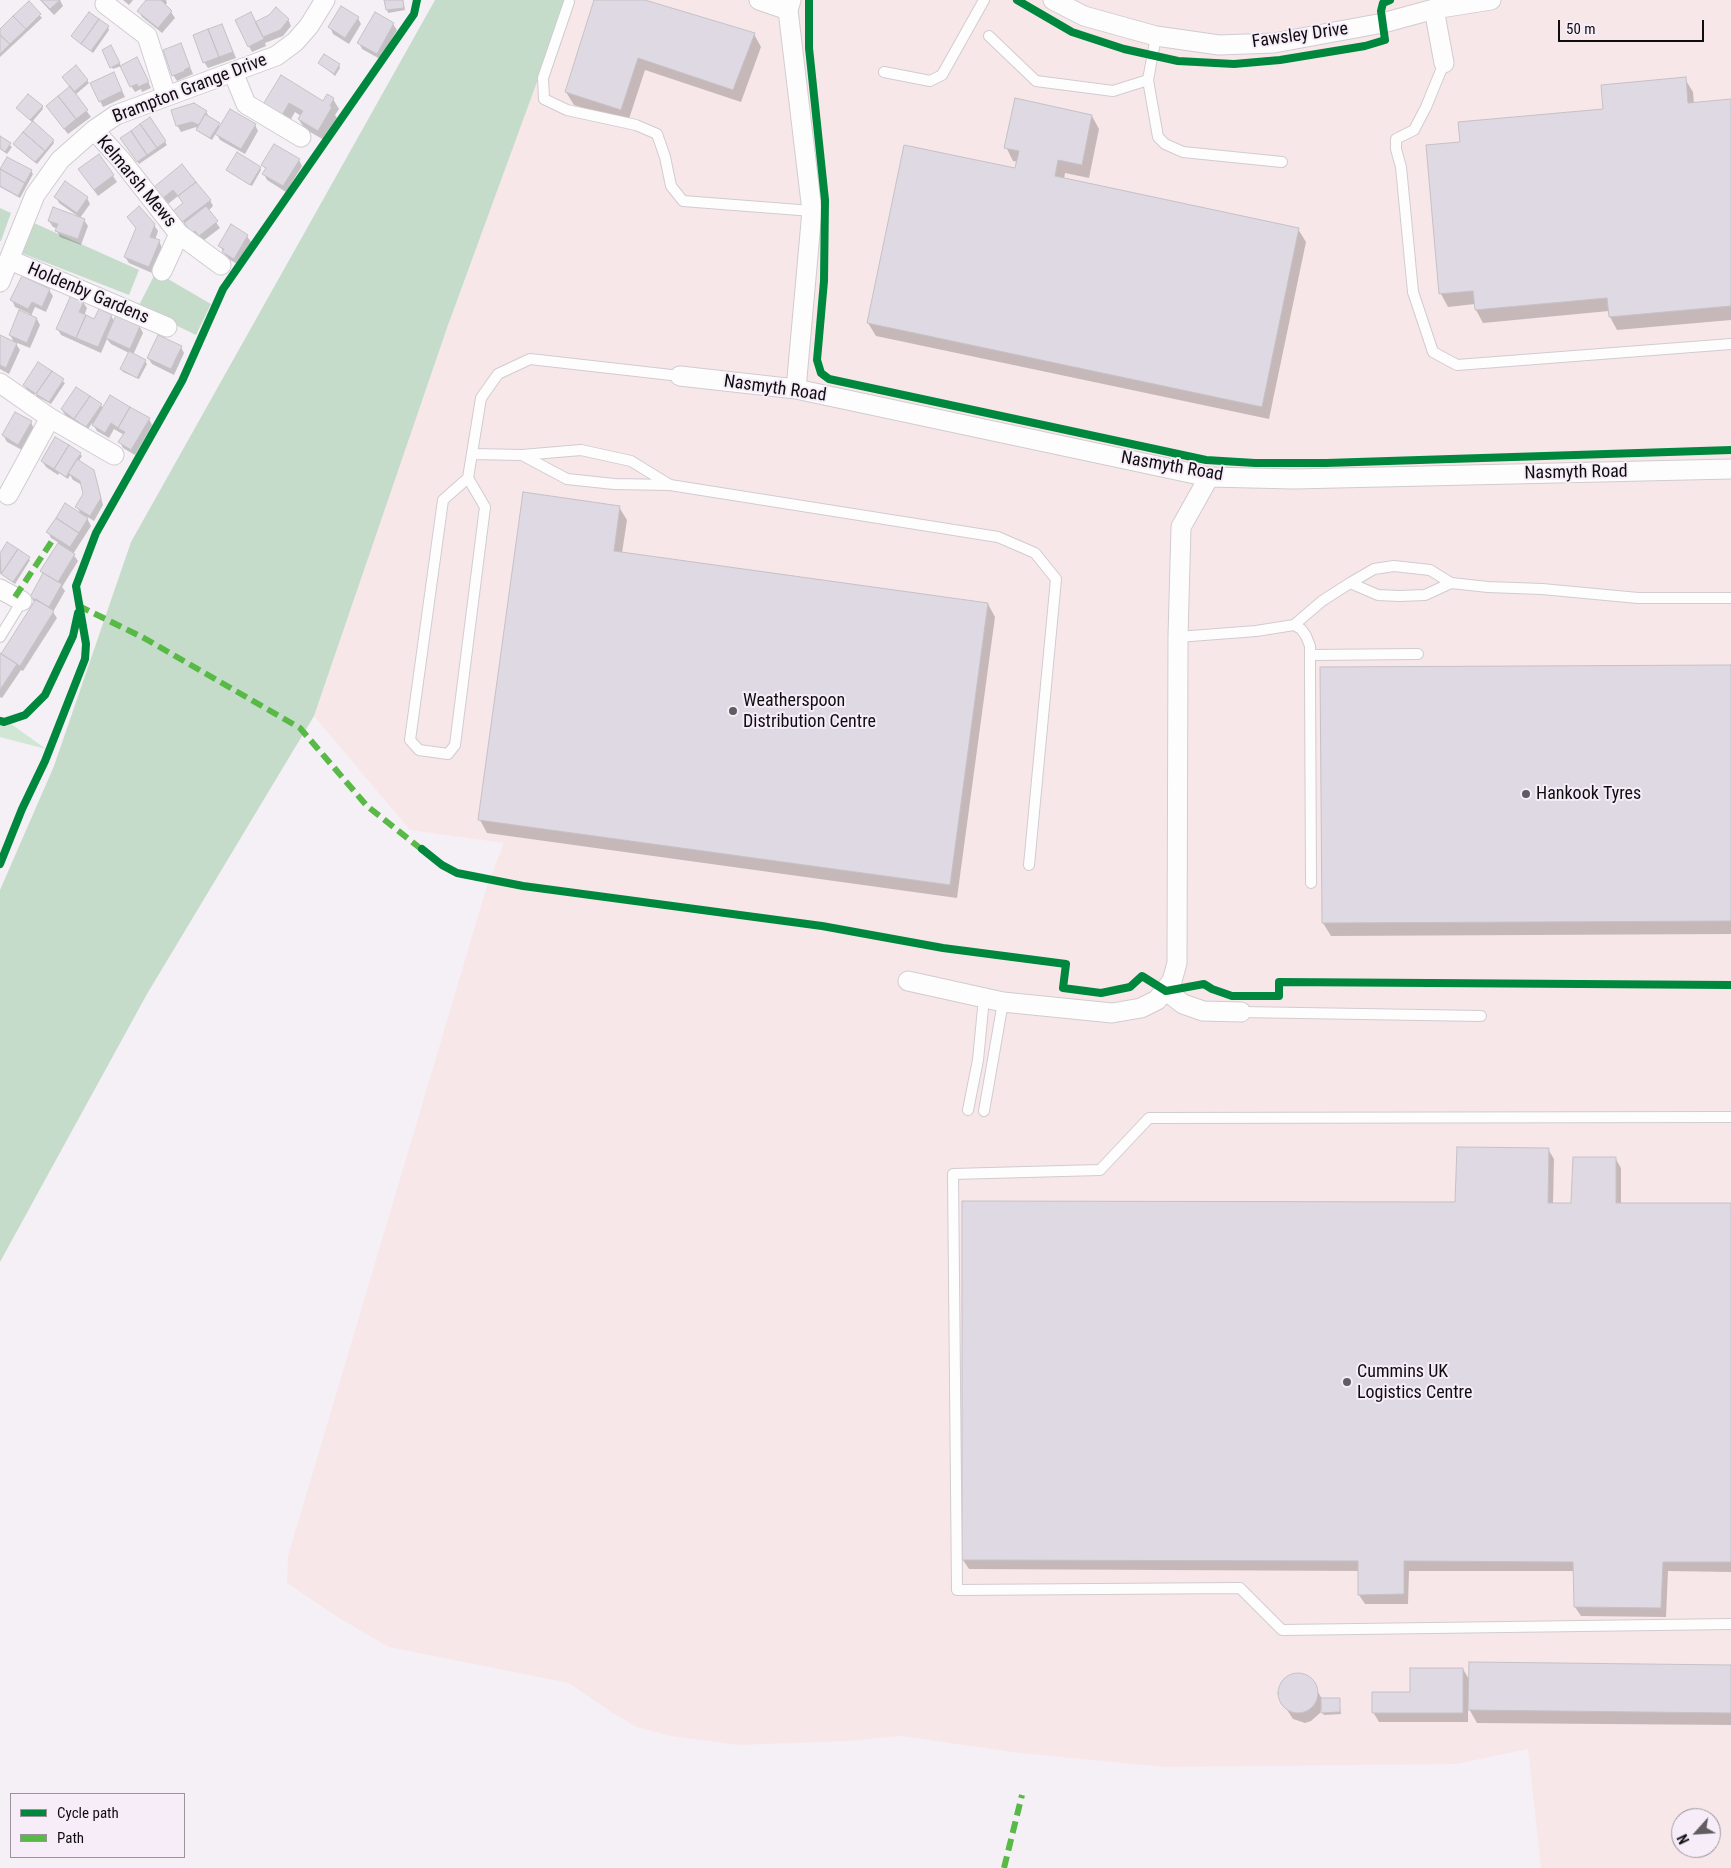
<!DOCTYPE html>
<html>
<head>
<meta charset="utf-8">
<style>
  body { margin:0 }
  #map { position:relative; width:1731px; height:1868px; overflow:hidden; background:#f5f0f5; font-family:"Roboto Condensed",sans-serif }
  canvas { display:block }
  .legend { position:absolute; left:10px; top:1793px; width:175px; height:65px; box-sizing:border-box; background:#f6edf8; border:1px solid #9a939c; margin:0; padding:6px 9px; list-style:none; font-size:15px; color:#100d11 }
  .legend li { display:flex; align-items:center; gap:10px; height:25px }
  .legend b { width:25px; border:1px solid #9a939c }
  .north { position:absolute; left:1671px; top:1808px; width:50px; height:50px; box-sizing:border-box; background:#f6edf8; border:1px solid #9a939c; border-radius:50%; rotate:244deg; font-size:14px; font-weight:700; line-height:20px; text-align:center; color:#100d11 }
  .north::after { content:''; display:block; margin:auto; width:18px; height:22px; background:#605c61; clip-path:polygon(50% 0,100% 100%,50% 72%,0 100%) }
  .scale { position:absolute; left:1558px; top:20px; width:146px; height:22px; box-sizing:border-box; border:2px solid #100d11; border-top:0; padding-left:6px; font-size:15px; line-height:18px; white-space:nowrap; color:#100d11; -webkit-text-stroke:4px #f6edf8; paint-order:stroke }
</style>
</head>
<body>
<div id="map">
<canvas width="1731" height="1868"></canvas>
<ul class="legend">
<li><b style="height:6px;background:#00873e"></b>Cycle path</li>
<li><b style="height:6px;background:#58b947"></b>Path</li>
</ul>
<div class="north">N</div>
<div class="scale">50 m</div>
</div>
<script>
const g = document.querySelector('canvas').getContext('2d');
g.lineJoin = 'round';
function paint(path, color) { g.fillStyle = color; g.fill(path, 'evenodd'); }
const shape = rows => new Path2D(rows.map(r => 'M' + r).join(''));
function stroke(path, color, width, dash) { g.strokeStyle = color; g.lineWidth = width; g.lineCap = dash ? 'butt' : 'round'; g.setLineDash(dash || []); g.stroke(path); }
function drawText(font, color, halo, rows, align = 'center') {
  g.font = font + ' "Roboto Condensed",sans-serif'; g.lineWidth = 4; g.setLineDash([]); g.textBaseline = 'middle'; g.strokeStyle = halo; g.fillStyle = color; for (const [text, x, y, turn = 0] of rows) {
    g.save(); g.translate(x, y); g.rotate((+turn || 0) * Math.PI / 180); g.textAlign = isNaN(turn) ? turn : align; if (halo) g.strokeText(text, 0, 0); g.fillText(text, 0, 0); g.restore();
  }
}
const industrial = shape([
  [567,0,1731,0,1731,1868,1541,1868,1528,1749,1456,1764,1164,1767,1020,1753,901,1736,846,1741,738,1745,671,1736,637,1727,611,1712,569,1683,389,1647,339,1618,287,1583,288,1556,487,886,504,843,410,830,314,716,447,328],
  [1681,1818,1711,1818,1711,1848,1681,1848]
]);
const green = shape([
  [0,716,46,749,0,737]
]);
const forest = shape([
  [435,0,567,0,447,328,314,716,147,994,0,1262,0,890,54,766,131,542],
  [0,208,11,213,1,241,0,241],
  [34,223,139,270,129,295,19,252],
  [156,272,211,304,196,335,138,307]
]);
const shadow = shape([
  [40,0,60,0,63,6,54,15],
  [123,0,133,0,129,5],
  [147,0,166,0,167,3,164,6,171,12,175,18,162,33,142,17,139,11],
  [403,0,405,10,388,13,385,1],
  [595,0,640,0,754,34,761,47,741,102,645,70,628,122,574,105,566,92],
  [29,3,42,18,0,57,0,30],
  [358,18,361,24,349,44,333,34,330,27],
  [288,19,291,26,283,36,265,43,266,46,252,52,249,46,256,23],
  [393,24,397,30,380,59,362,49,359,43],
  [222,25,236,58,208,68,204,62],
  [108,27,109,30,93,53,72,36],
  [181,45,193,74,177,81,173,75],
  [111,47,121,66,113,69,103,51],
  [320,63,339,65,340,68,335,76],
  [140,65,151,88,142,92,141,89,135,92,131,86],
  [76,67,89,83,75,95,91,117,68,134,51,112,71,87],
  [281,76,324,103,327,96,333,99,339,109,335,115,337,118,324,140,305,129,299,120,301,116,295,112,287,126,269,116],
  [1685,79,1693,92,1694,104,1731,100,1731,320,1617,330,1610,317,1609,311,1483,323,1476,310,1475,304,1448,307,1441,294,1461,144,1604,110],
  [117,80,125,97,103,107,100,101],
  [42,106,43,109,32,122,19,110],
  [206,112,210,118,220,127,255,125,258,131,245,154,220,140,216,133,212,140,199,132,196,127,181,132,177,125],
  [1092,116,1099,129,1089,178,1065,173,1064,180,1298,229,1306,242,1269,419,876,336,868,323,1016,170,1018,162,1013,161,1006,147],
  [150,119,167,145,139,164,122,138],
  [0,137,12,147,7,154,0,149],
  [53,141,54,143,37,164,16,147],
  [99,155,117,182,98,196,83,175],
  [299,160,302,166,286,192,267,180,264,174,266,170,263,165],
  [182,166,210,200,213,206,208,211,220,228,203,241,199,236,196,238,175,211,184,204,178,196,168,204,156,187],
  [260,168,261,170,252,186,229,172,227,170],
  [31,171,33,174,20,198,0,187,0,172],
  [56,197,87,198,90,204,80,218,84,220,88,226,81,245,60,237,57,231,58,229,53,227,49,221,79,217,59,203],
  [128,217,154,225,158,231,155,240,159,241,162,248,152,273,129,263,125,257,137,229],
  [247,236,251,242,237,264,227,258,220,246],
  [49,290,53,296,46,312,35,307,31,316,37,319,40,325,30,348,15,342,20,350,9,374,0,369,0,337,15,344,10,335,30,314,15,307,12,300],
  [83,302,87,308,84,316,95,320,111,316,115,322,140,327,143,333,133,355,145,361,147,364,139,379,123,372,121,369,129,353,111,344,107,339,101,353,61,335,57,328],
  [181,347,184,353,174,375,152,364,148,358],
  [39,363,65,383,51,404,36,396,52,374,50,372,34,395,28,391,24,385],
  [76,388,101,405,103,409,149,419,152,425,135,455,123,448,120,442,124,435,114,429,109,438,97,431,92,423,88,429,66,416,62,410],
  [31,422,34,429,22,450,7,442,3,435],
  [80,454,82,456,78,462,93,471,96,478,103,505,94,521,86,516,91,526,73,554,78,561,62,587,65,591,53,612,57,618,23,671,21,670,2,698,0,697,0,654,2,656,35,603,31,597,44,575,41,571,59,543,51,538,48,532,82,516,77,507,84,494,82,485,73,480,70,475,68,479,59,473,58,475,46,467,42,461],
  [619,507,627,520,622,553,988,604,995,617,957,898,487,833,480,820],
  [8,544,30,560,15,584,0,573,0,555],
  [1731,666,1731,934,1331,936,1323,923,1321,668],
  [1548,1149,1554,1159,1553,1204,1573,1204,1615,1158,1621,1168,1621,1204,1731,1204,1731,1572,1668,1571,1666,1617,1581,1616,1575,1607,1575,1571,1409,1571,1408,1604,1365,1604,1359,1595,1359,1571,969,1569,963,1560,1456,1204],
  [1731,1666,1731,1725,1477,1723,1468,1707,1468,1722,1379,1722,1373,1712,1463,1669,1470,1681],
  [1294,1675,1305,1676,1314,1685,1322,1699,1339,1699,1341,1714,1324,1715,1321,1710,1320,1713,1311,1721,1305,1723,1293,1719,1280,1699,1279,1693,1283,1682]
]);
const building = shape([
  [41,0,60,0,50,9,41,0],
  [146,0,161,0,172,11,158,28,137,11,146,0],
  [384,0,403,0,404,8,386,10,384,0],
  [594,0,645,0,755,33,733,90,638,58,621,110,565,92,594,0],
  [29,1,41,14,26,29,13,16,29,1],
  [341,6,359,17,345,38,328,27,341,6],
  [276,7,289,19,280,30,263,37,255,22,269,15,276,7],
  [89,12,99,19,81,44,71,36,89,12],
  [251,12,264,39,248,47,235,20,251,12],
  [375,12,394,23,377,54,357,43,375,12],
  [13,16,26,29,10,44,0,35,0,29,13,16],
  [99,19,109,26,91,51,81,44,99,19],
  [222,24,233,52,219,57,208,29,222,24],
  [208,29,219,57,203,63,193,35,208,29],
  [0,35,10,44,0,54,0,35],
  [181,43,190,67,184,70,185,71,172,76,163,50,181,43],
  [111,45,120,63,110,68,102,50,111,45],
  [324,54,340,64,334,74,318,63,324,54],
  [137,57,149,82,138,87,137,84,130,87,120,66,137,57],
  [76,65,88,80,74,92,62,77,76,65],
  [114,72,122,91,99,102,90,83,114,72],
  [281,75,323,101,327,94,334,98,330,106,332,107,318,131,298,119,303,111,289,103,281,117,262,106,281,75],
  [1686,77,1688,103,1731,99,1731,306,1609,317,1607,298,1475,310,1473,291,1439,294,1426,145,1460,142,1458,122,1603,109,1601,85,1686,77],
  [70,86,88,110,76,119,58,96,70,86],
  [28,94,43,106,30,120,16,108,28,94],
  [58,96,76,119,64,129,46,106,58,96],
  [1015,98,1092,115,1082,165,1058,160,1055,176,1299,228,1262,407,867,323,904,145,1015,168,1019,151,1004,148,1015,98],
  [194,103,207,111,199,125,192,122,176,126,171,110,194,103],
  [230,109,256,124,241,149,215,134,230,109],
  [205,114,220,123,210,138,196,130,205,114],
  [150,117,166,141,157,148,140,124,150,117],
  [33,121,54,140,45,151,23,132,33,121],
  [140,124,157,148,147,155,131,131,140,124],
  [131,131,147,155,137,162,120,138,131,131],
  [23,132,45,151,35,162,13,144,23,132],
  [0,136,11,143,5,152,0,148,0,136],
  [274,144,300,159,283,186,262,174,266,168,261,165,274,144],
  [237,152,261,167,250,185,226,170,237,152],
  [99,154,114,175,94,190,78,169,99,154],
  [7,157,32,170,25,183,0,169,7,157],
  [182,164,196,182,178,196,173,190,163,198,154,187,182,164],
  [0,169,25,183,18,196,0,186,0,169],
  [65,181,88,197,77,213,54,197,65,181],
  [196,182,211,200,182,222,173,211,183,203,178,196,196,182],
  [139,206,155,224,150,237,160,240,149,267,124,257,136,228,127,217,139,206],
  [206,206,218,221,199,236,195,231,192,233,184,223,206,206],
  [53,207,85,219,78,239,55,231,58,224,48,221,53,207],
  [231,224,248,235,234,259,222,252,224,249,218,246,231,224],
  [22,276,50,289,42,307,32,302,28,309,10,300,22,276],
  [71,295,84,301,79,312,86,315,76,338,56,329,71,295],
  [99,309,112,315,98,347,76,338,86,315,94,319,99,309],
  [19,310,37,318,27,343,9,335,19,310],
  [116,315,140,326,130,349,106,338,116,315],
  [0,335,17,343,6,368,0,365,0,335],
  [158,335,182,346,171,369,147,358,158,335],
  [129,351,146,360,137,378,120,369,129,351],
  [38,362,52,371,36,394,23,385,38,362],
  [52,371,64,379,49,402,36,394,52,371],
  [76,387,90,396,74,419,61,409,76,387],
  [110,395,130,407,118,428,111,423,105,433,92,425,110,395],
  [90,396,102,404,86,427,74,419,90,396],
  [130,407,150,418,131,450,118,442,125,432,118,428,130,407],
  [15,412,32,421,18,445,2,435,15,412],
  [55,437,69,445,54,469,41,461,55,437],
  [69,445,81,453,66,477,54,469,69,445],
  [77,459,94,470,101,498,90,516,75,507,83,494,80,481,68,473,77,459],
  [523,492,620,506,614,551,988,603,950,885,478,820,523,492],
  [65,503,88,518,79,533,56,518,65,503],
  [56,518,79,533,70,547,46,532,56,518],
  [7,542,18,549,1,574,0,553,7,542],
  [58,543,75,554,58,582,40,571,58,543],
  [18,549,30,557,13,582,1,574,18,549],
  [43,573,62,584,49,607,30,597,43,573],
  [36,599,54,611,20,666,1,654,36,599],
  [0,653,17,664,0,690,0,653],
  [1731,665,1731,921,1322,923,1320,667,1731,665],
  [1457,1147,1549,1148,1548,1203,1571,1203,1573,1157,1616,1157,1616,1203,1731,1203,1731,1562,1663,1562,1661,1608,1574,1607,1573,1562,1404,1561,1404,1594,1358,1595,1358,1561,962,1560,962,1201,1455,1202,1457,1147],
  [1469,1662,1731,1665,1731,1713,1468,1710,1469,1662],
  [1410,1668,1463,1668,1463,1713,1372,1713,1372,1692,1410,1692,1410,1668],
  '1278 1693a20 20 0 1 1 40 0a20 20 0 1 1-40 0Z',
  [1321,1698,1340,1698,1340,1712,1321,1713,1321,1698]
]);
const lane = shape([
  [569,2,543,78,544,99,567,110,636,125,657,134,665,157,671,186,683,201,812,211],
  [989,36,1036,81,1113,91,1148,80,1156,36],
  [1444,63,1426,107,1414,130,1396,139,1396,149,1401,167,1413,292,1433,352,1457,365,1731,344],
  [884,72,930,81,942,75,984,0],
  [1148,80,1158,137,1165,144,1183,152,1282,162],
  [472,454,522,455,581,450,631,461,670,485,614,484,567,479,522,455],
  [468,478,443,500,410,740,419,750,448,754,455,745,485,507,468,478,481,398,498,374,530,359,680,376],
  [670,485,998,537,1035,553,1056,579,1029,865],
  [1350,583,1378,595,1399,596,1425,595,1451,583],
  [1294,625,1322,601,1350,583,1374,569,1394,566,1430,570,1451,583,1488,587,1542,589,1638,598,1731,598],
  [0,637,22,601],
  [1178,637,1256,631,1294,625,1301,629,1306,636,1310,646,1310,674,1311,883],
  [1310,655,1418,654],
  [1241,1012,1481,1016],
  [968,1110,978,1060,984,998],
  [984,1111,1003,1002],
  [1731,1117,1149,1118,1100,1170,953,1174,957,1590,1240,1588,1282,1630,1731,1624]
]);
const street = shape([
  [759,0,788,10],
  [791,0,788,10,812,211,796,389],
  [1053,0,1084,16,1156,36,1219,45,1274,43,1383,23,1434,9,1491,0],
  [105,4,147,36,166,95],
  [1434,9,1444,63],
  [233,72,246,104,301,137],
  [94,130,121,160,179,234,221,265],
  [10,260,167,327],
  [162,271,179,234],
  [0,282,35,195,60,160,94,130,116,115,276,56,295,42,309,26,325,0],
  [680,376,796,389,1209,477,1294,479,1731,469],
  [0,383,50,418,114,455],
  [8,495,50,418],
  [0,589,22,601],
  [908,981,1003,1002,1112,1013,1141,1008,1157,1000,1172,981,1177,963,1178,637,1181,527,1209,477],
  [1166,991,1183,1004,1203,1011,1241,1012]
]);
const quiet = shape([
  [15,597,52,541],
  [79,607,79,606,144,638,300,728,367,806,425,852],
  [1004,1868,1022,1795]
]);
const cycleway = shape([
  [809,0,809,48,825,200,824,281,817,360,821,373,829,379,1206,460,1255,463,1326,463,1731,450],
  [1017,0,1072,32,1124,49,1178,61,1234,64,1280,60,1365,46,1385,40,1381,11,1383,3,1390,0],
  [0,721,4,722,25,715,45,695,73,636,78,613],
  [422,849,442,865,457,873,523,886,822,926,943,948,1066,964,1063,988,1101,993,1130,987,1142,976,1166,991,1204,984,1212,989,1232,996,1279,996,1279,982,1731,985],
  [0,864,22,809,45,761,85,659,86,644,76,586,96,533,182,381,223,289,414,14,417,0]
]);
const markers = [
  [733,711,5,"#605c61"],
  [1526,794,5,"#605c61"],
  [1347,1382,5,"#605c61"]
];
const streetNames = [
  ["Fawsley Drive",1300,36,-8],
  ["Brampton Grange Drive",190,89,-21],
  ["Kelmarsh Mews",136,182,50],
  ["Holdenby Gardens",88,294,23],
  ["Nasmyth Road",775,389,8],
  ["Nasmyth Road",1172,467,10],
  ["Nasmyth Road",1576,473,-1]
];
const poiNames = [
  ["Weatherspoon",743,701],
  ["Distribution Centre",743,722],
  ["Hankook Tyres",1536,794],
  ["Cummins UK",1357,1372],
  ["Logistics Centre",1357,1393]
];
paint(industrial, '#f8e7e8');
paint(green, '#d1e6d5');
paint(forest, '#c6dccb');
paint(shadow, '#0003');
paint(building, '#ded9e3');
stroke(building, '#c5c2c6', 1);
stroke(lane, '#d0ccd0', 12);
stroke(street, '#d0ccd0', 21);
stroke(lane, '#fefdfe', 10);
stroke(street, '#fefdfe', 19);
stroke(quiet, '#58b947', 6, [12, 6]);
stroke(cycleway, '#00873e', 8);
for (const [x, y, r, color] of markers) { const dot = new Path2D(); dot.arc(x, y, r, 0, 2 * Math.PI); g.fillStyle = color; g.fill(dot); stroke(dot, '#f6edf8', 2); }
drawText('18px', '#100d11', '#f6edf8', streetNames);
drawText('18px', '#100d11', '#f6edf8', poiNames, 'left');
</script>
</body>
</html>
